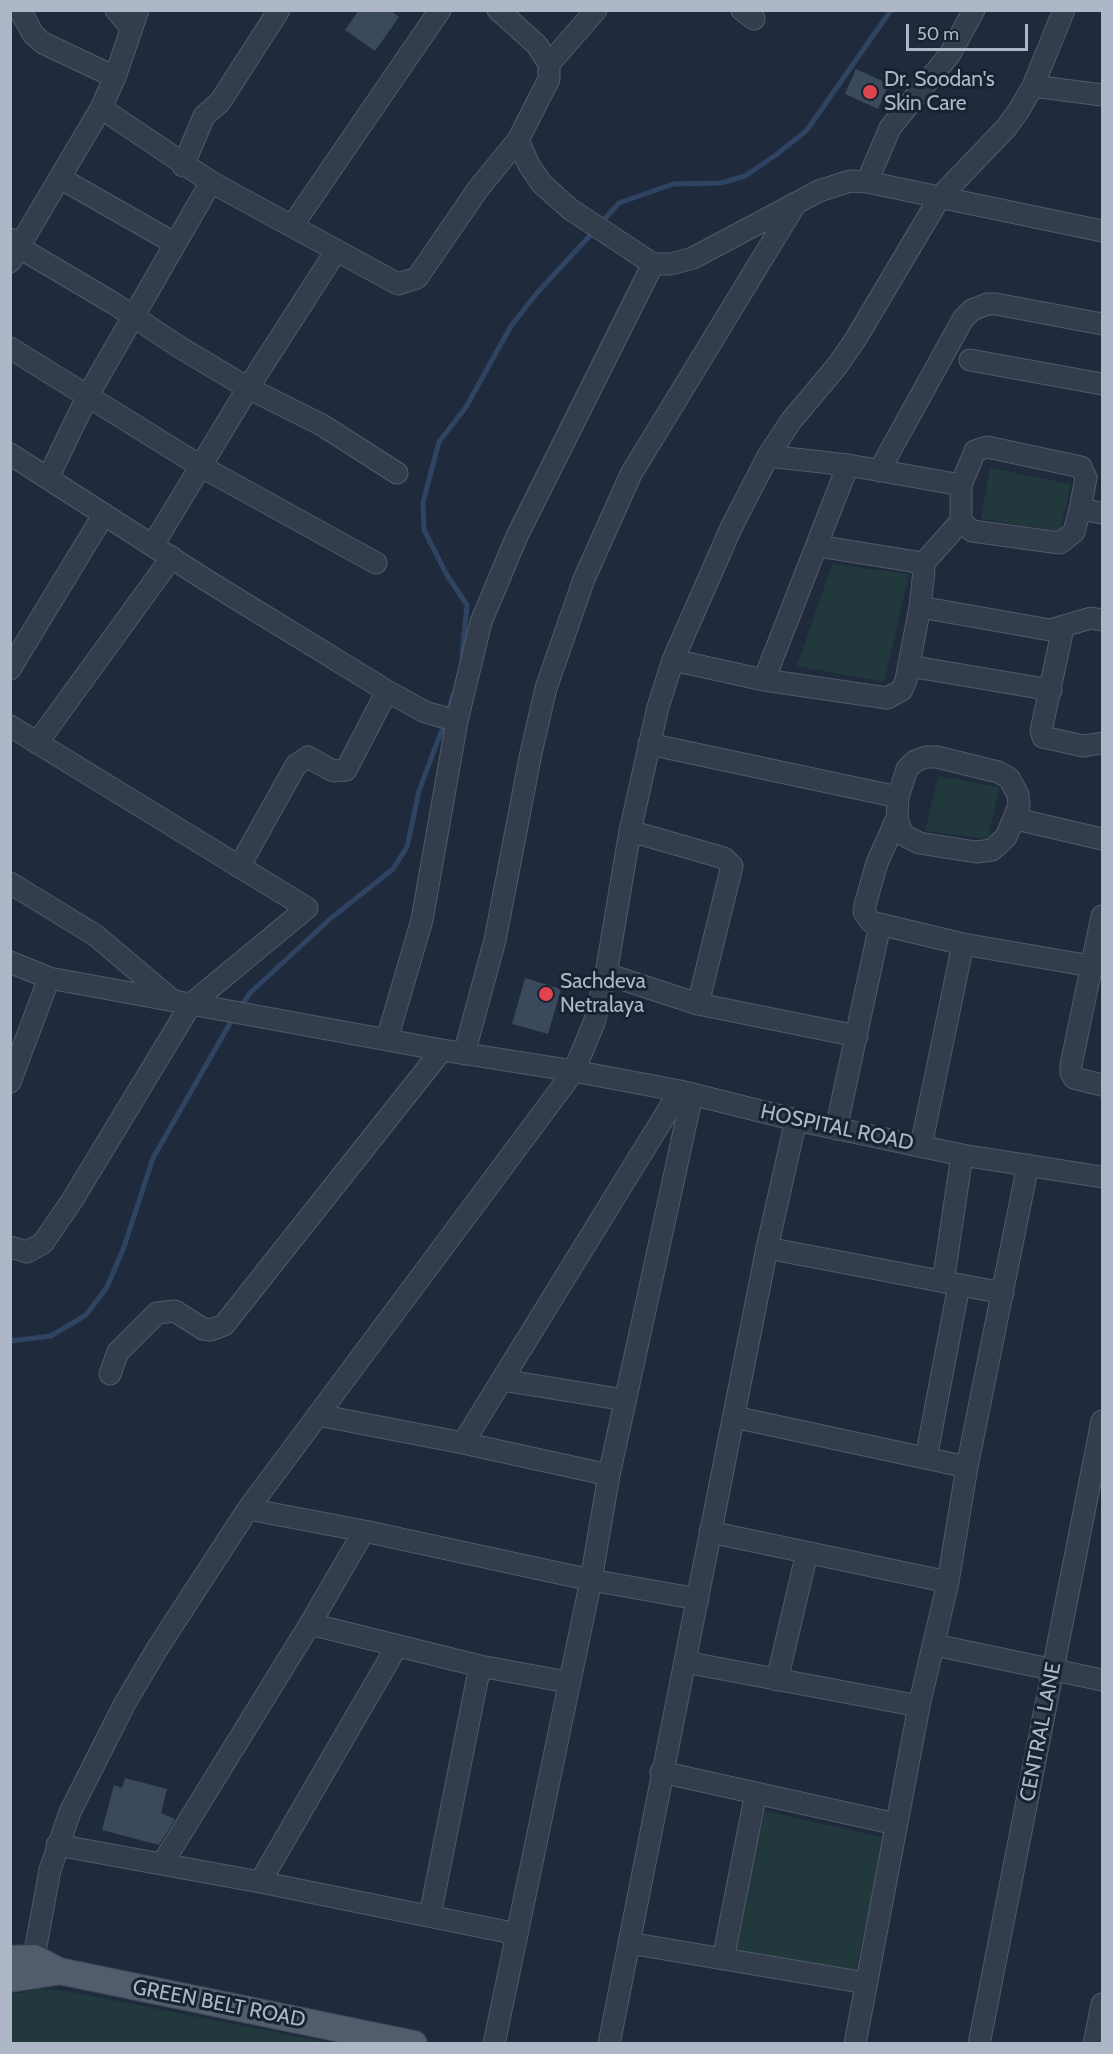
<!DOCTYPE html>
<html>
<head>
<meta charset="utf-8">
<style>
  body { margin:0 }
  #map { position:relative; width:1113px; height:2054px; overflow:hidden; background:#1f2b3c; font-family:Cabin,sans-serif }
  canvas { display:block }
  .frame { position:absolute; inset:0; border:12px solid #aeb7c8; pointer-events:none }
  .scale { position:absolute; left:906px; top:24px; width:122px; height:27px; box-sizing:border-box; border:3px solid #aeb7c8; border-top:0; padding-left:8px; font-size:18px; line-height:21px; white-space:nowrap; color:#aeb7c8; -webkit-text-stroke:4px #192231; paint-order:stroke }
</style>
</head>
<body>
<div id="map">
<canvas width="1113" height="2054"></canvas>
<div class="frame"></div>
<div class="scale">50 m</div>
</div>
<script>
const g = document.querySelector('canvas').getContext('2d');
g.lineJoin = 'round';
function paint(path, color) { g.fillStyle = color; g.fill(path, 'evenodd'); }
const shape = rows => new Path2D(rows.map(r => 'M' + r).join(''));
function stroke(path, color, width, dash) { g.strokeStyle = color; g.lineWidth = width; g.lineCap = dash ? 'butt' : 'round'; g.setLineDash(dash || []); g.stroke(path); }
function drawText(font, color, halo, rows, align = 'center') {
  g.font = font + ' Cabin,sans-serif'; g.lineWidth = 6; g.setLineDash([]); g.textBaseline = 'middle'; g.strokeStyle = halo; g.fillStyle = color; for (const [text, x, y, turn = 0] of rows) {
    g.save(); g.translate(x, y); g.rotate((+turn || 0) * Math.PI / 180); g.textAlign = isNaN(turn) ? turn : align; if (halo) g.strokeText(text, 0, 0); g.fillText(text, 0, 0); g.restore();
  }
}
const green = shape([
  [990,468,1071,484,1060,531,981,519],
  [832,564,909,574,884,682,797,666],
  [938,776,999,787,988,839,925,831],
  [765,1811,885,1838,854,1978,734,1952],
  [38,1989,67,1991,330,2043,11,2043,11,1995]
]);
const stream = shape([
  [600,224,619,203,673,184,721,183,745,176,776,155,807,130,891,10],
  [462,657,467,605,447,575,424,530,423,502,439,442,466,407,511,326,537,293,594,231],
  [447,715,453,695],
  [240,1008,250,993,330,919,393,869,407,847,419,791,444,724],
  [10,1341,51,1336,86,1315,107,1287,124,1247,153,1158,233,1018]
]);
const building = shape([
  [359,10,390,10,399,17,375,51,345,30],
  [856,69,889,84,878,109,845,94],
  [525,978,561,989,548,1034,512,1024],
  [125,1778,167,1789,161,1813,175,1819,159,1845,102,1830,114,1785,122,1788]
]);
const minor = shape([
  [20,10,33,34,43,43,115,77],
  [116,10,131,28],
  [498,10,537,45,549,64,549,79,518,140,529,165,542,184,570,209,653,264,671,264,693,258,819,191,850,181,867,182,1102,231],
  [742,10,754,19],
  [549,64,596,10],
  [1033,86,1102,95],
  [101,108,211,182,398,284,417,278,478,189,518,140],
  [183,166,204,116,220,102,279,10],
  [60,178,174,243],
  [867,182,890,128,950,54,974,10],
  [292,226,440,10],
  [10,239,20,248,113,303,181,348,248,388,322,425,397,473],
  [10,262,101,108,115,77,138,10],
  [10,348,202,467,376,563],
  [970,360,1102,384],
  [10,454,206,580,387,691,425,712,457,721],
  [768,456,848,465,961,485,975,451,987,447,1081,467,1086,478,1080,509,1102,513],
  [879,471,963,319,972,310,987,304,996,304,1102,324],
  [48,478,88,395,211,182],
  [961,485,961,521,972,531,1060,543,1074,532,1080,509],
  [153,545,248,388,336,251],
  [818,546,917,562,924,571,920,607],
  [922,565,961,521],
  [1063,628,1041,731,1043,737,1083,746,1102,743],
  [673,660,764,680,887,698,902,690,906,680,920,607,1050,630,1091,618,1102,620],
  [909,666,1051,690],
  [10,669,104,514],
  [764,680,848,465],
  [10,726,307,908,191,1004,73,1199,43,1243,27,1252,10,1247],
  [37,743,172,557],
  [649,744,898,797],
  [926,757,937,757,998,772,1009,778,1018,795,1019,806,1006,837,992,850,976,852,919,843,902,834,897,818,898,797,907,769,915,761,926,757],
  [897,818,877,863,865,905,864,912,871,922,963,944,1091,966],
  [1016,819,1102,839],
  [630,831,724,858,732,866,698,1004],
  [239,867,296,765,308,757,333,771,346,770,387,691],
  [10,883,95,935,172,1000],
  [1102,916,1071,1065,1071,1073,1074,1078,1102,1085],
  [10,962,49,978,442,1050,574,1071,680,1091,796,1120,962,1155,1102,1177],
  [606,974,698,1004,857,1036],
  [387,1039,422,920,457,721,481,622,517,536,653,264],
  [464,1054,495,940,531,753,546,688,584,579,631,474,796,203],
  [10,1082,49,978],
  [836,1129,880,925],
  [921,1146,963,944],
  [767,1248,1003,1293],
  [943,1282,962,1155],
  [110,1374,118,1352,157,1313,175,1311,203,1329,211,1330,224,1325,442,1050],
  [502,1380,625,1400],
  [318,1415,463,1443],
  [734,1417,967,1467],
  [926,1458,959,1285],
  [609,1475,463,1443,680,1091],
  [248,1509,364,1531,310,1624,480,1666,430,1915],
  [364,1531,591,1580,698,1599],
  [710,1532,948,1582,919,1706,855,2044],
  [948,1582,967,1467,1028,1165],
  [935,1645,1102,1680],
  [685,1662,919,1706],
  [480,1666,567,1682],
  [777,1680,807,1553],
  [661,1772,896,1824],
  [57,1845,260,1882,517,1934],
  [162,1864,310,1624],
  [260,1882,397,1646],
  [629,1943,866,1983],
  [723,1959,756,1793],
  [31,1973,50,1870,70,1812,125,1703,157,1649,248,1509,574,1071,594,1023,606,974,630,831,658,707,673,660,731,528,768,456,791,421,837,366,855,340,940,197,1006,128,1019,110,1033,86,1064,10],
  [494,2044,591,1580,609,1475,692,1095],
  [609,2044,767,1248,796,1120],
  [979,2044,1102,1421],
  [1094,2044,1102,2004]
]);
const major = shape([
  [10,1959,34,1958,59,1971,414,2044],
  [10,1979,56,1972]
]);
const markers = [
  [870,92,8,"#e0444e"],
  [546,994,8,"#e0444e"]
];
const poiNames = [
  ["Dr. Soodan's",884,80],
  ["Skin Care",884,104],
  ["Sachdeva",560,982],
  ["Netralaya",560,1006]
];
const streetNames = [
  ["HOSPITAL ROAD",837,1128,12],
  ["CENTRAL LANE",1041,1732,-79],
  ["GREEN BELT ROAD",219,2004,11]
];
paint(green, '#21393d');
stroke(stream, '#2f4363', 5);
paint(building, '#3b495c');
stroke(minor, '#515a6a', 23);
stroke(major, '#3d4655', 28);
stroke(minor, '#333d4c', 21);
stroke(major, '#515c6d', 26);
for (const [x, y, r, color] of markers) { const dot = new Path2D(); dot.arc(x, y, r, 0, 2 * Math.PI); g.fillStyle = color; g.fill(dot); stroke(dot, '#192231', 2); }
drawText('21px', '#aeb7c8', '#192231', poiNames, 'left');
drawText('21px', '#aeb7c8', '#192231', streetNames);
</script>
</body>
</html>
